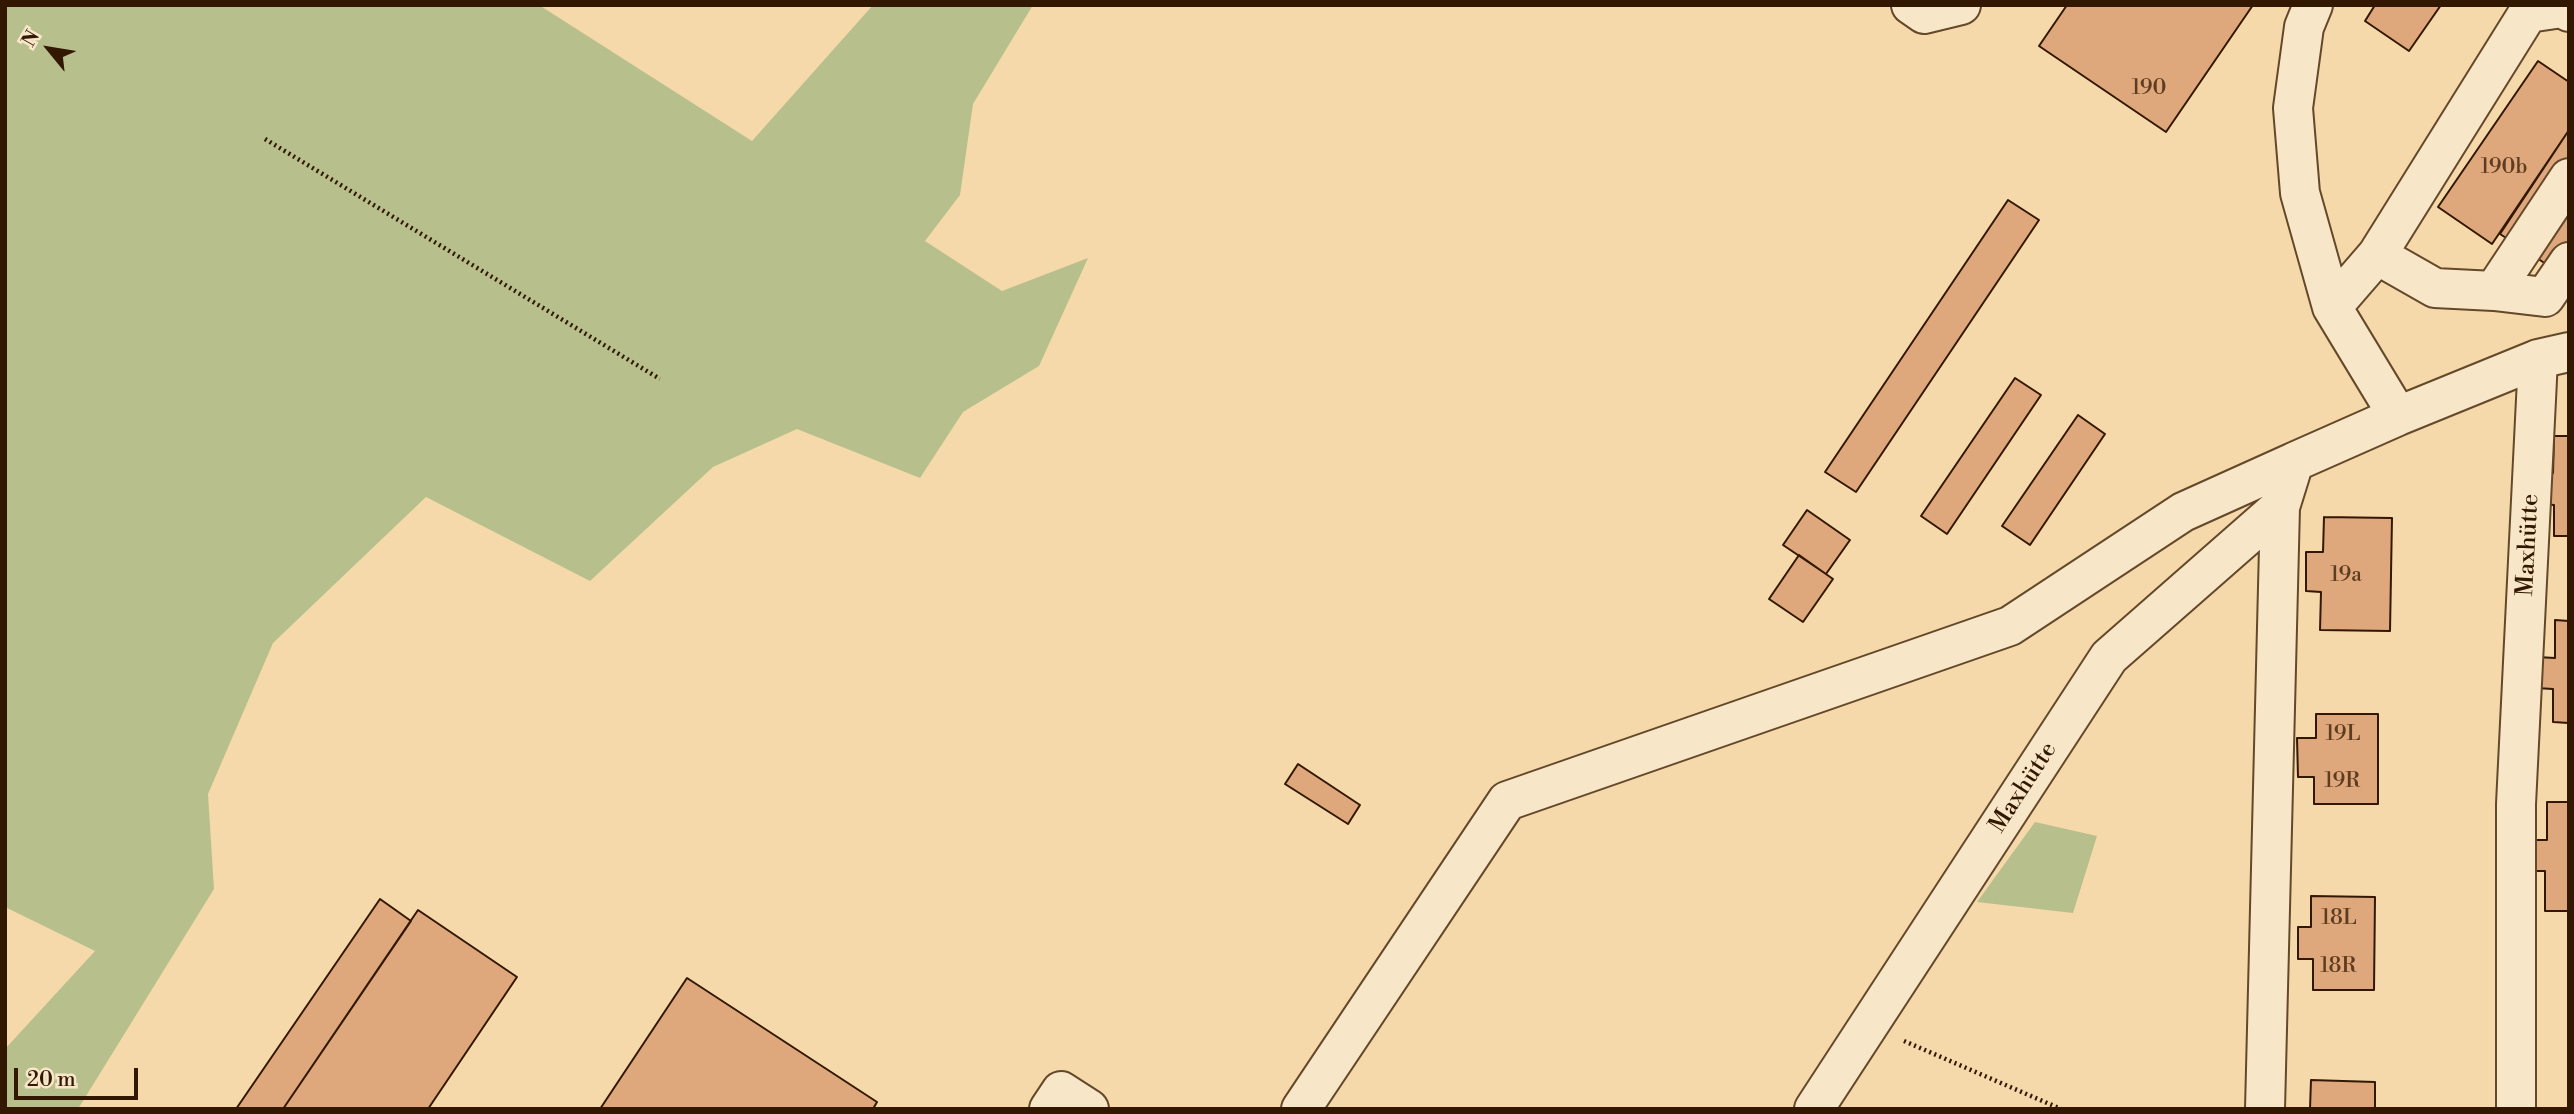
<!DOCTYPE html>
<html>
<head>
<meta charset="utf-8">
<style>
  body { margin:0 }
  #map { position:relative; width:2574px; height:1114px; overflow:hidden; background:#f5d9aa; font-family:"Libre Bodoni",serif }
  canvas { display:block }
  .frame { position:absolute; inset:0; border:7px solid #321800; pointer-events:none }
  .north { position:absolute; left:14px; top:14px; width:70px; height:70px; -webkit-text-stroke:5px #f8e6c8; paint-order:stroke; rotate:300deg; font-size:19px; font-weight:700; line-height:28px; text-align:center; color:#321800 }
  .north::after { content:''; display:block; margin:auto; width:24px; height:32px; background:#321800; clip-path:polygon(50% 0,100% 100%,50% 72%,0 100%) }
  .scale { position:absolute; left:14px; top:1068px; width:124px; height:32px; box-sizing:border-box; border:4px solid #321800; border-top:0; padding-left:9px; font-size:21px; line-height:24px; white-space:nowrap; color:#321800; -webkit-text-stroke:5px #f8e6c8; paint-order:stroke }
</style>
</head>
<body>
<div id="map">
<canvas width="2574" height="1114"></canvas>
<div class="frame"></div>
<div class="north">N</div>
<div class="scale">20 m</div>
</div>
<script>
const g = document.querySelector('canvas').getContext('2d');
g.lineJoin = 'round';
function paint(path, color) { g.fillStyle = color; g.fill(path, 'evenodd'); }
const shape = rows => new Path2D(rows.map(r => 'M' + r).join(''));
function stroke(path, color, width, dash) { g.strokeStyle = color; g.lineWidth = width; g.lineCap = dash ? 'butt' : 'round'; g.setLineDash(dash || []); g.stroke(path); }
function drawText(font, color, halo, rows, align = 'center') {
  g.font = font + ' "Libre Bodoni",serif'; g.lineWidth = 5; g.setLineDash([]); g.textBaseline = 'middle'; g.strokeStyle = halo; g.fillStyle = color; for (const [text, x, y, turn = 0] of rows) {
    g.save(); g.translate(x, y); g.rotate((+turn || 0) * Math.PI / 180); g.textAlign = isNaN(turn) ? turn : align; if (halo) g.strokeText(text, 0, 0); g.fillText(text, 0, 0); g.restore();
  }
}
const green = shape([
  [5,5,539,5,752,141,873,5,1033,5,973,104,960,195,925,241,1002,291,1088,258,1039,366,963,412,920,478,797,429,713,467,590,581,426,497,273,643,208,794,214,889,78,1109,5,1109,5,1049,95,951,5,907],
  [2035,822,2097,836,2073,913,1977,902]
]);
const building = shape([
  [2067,5,2253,5,2166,132,2039,46,2067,5],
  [2375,5,2441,5,2409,51,2365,21,2375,5],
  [2538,61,2569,82,2569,130,2492,244,2438,207,2538,61],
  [2569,130,2569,279,2500,234,2569,130],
  [2008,200,2039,220,1856,492,1825,472,2008,200],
  [2015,378,2041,395,1947,534,1921,516,2015,378],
  [2078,415,2105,434,2030,545,2002,526,2078,415],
  [2554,436,2569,436,2569,536,2554,536,2554,505,2538,504,2538,473,2553,473,2554,436],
  [1807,510,1850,540,1826,574,1783,545,1807,510],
  [2324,517,2392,518,2390,631,2320,630,2321,592,2306,591,2306,552,2323,552,2324,517],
  [1799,555,1833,579,1803,622,1769,599,1799,555],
  [2555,620,2569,621,2569,723,2553,722,2553,689,2536,688,2537,657,2555,658,2555,620],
  [2316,714,2378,714,2378,804,2314,804,2314,777,2298,777,2297,738,2316,738,2316,714],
  [1298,764,1360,805,1348,824,1285,784,1298,764],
  [2547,802,2569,802,2569,911,2545,911,2545,871,2531,871,2531,840,2547,840,2547,802],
  [2311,896,2375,897,2374,990,2313,990,2313,959,2298,959,2298,927,2311,927,2311,896],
  [380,899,411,921,283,1109,236,1109,380,899],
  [418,910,517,977,428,1109,283,1109,418,910],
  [687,978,877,1102,873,1109,600,1109,687,978],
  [2311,1080,2375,1082,2375,1109,2310,1109,2311,1080]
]);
const path = shape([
  [265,139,660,379],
  [1904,1041,2061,1109]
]);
const minor = shape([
  [1911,5,1924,14,1961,5],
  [2313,5,2304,27,2293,108,2300,193,2332,307,2398,416],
  [2377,255,2435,288,2494,291,2545,297,2569,262],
  [2494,291,2569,178],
  [2332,307,2377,255,2528,13,2562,8,2569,12],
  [1049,1109,1061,1091,1089,1109],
  [1301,1109,1507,801,2010,626,2183,512,2294,462],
  [1814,1109,2109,657,2280,507],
  [2265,1109,2280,507,2294,462,2398,416,2538,359,2569,352],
  [2516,1109,2516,804,2538,359]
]);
const numberNames = [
  ["190",2149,89],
  ["190b",2504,168],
  ["19a",2346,576],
  ["19L",2343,735],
  ["19R",2342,782],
  ["18L",2339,919],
  ["18R",2338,967]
];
const streetNames = [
  ["Maxhütte",2529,545,-87],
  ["Maxhütte",2024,788,-57]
];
paint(green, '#b7c08c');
paint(building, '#dfa77c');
stroke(building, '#321800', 2);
stroke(minor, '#63482a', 42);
stroke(path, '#321800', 4.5, [2, 3.5]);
stroke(minor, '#f8e6c8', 38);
drawText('21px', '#5d3c1f', null, numberNames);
drawText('24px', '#321800', '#f8e6c8', streetNames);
</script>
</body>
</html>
